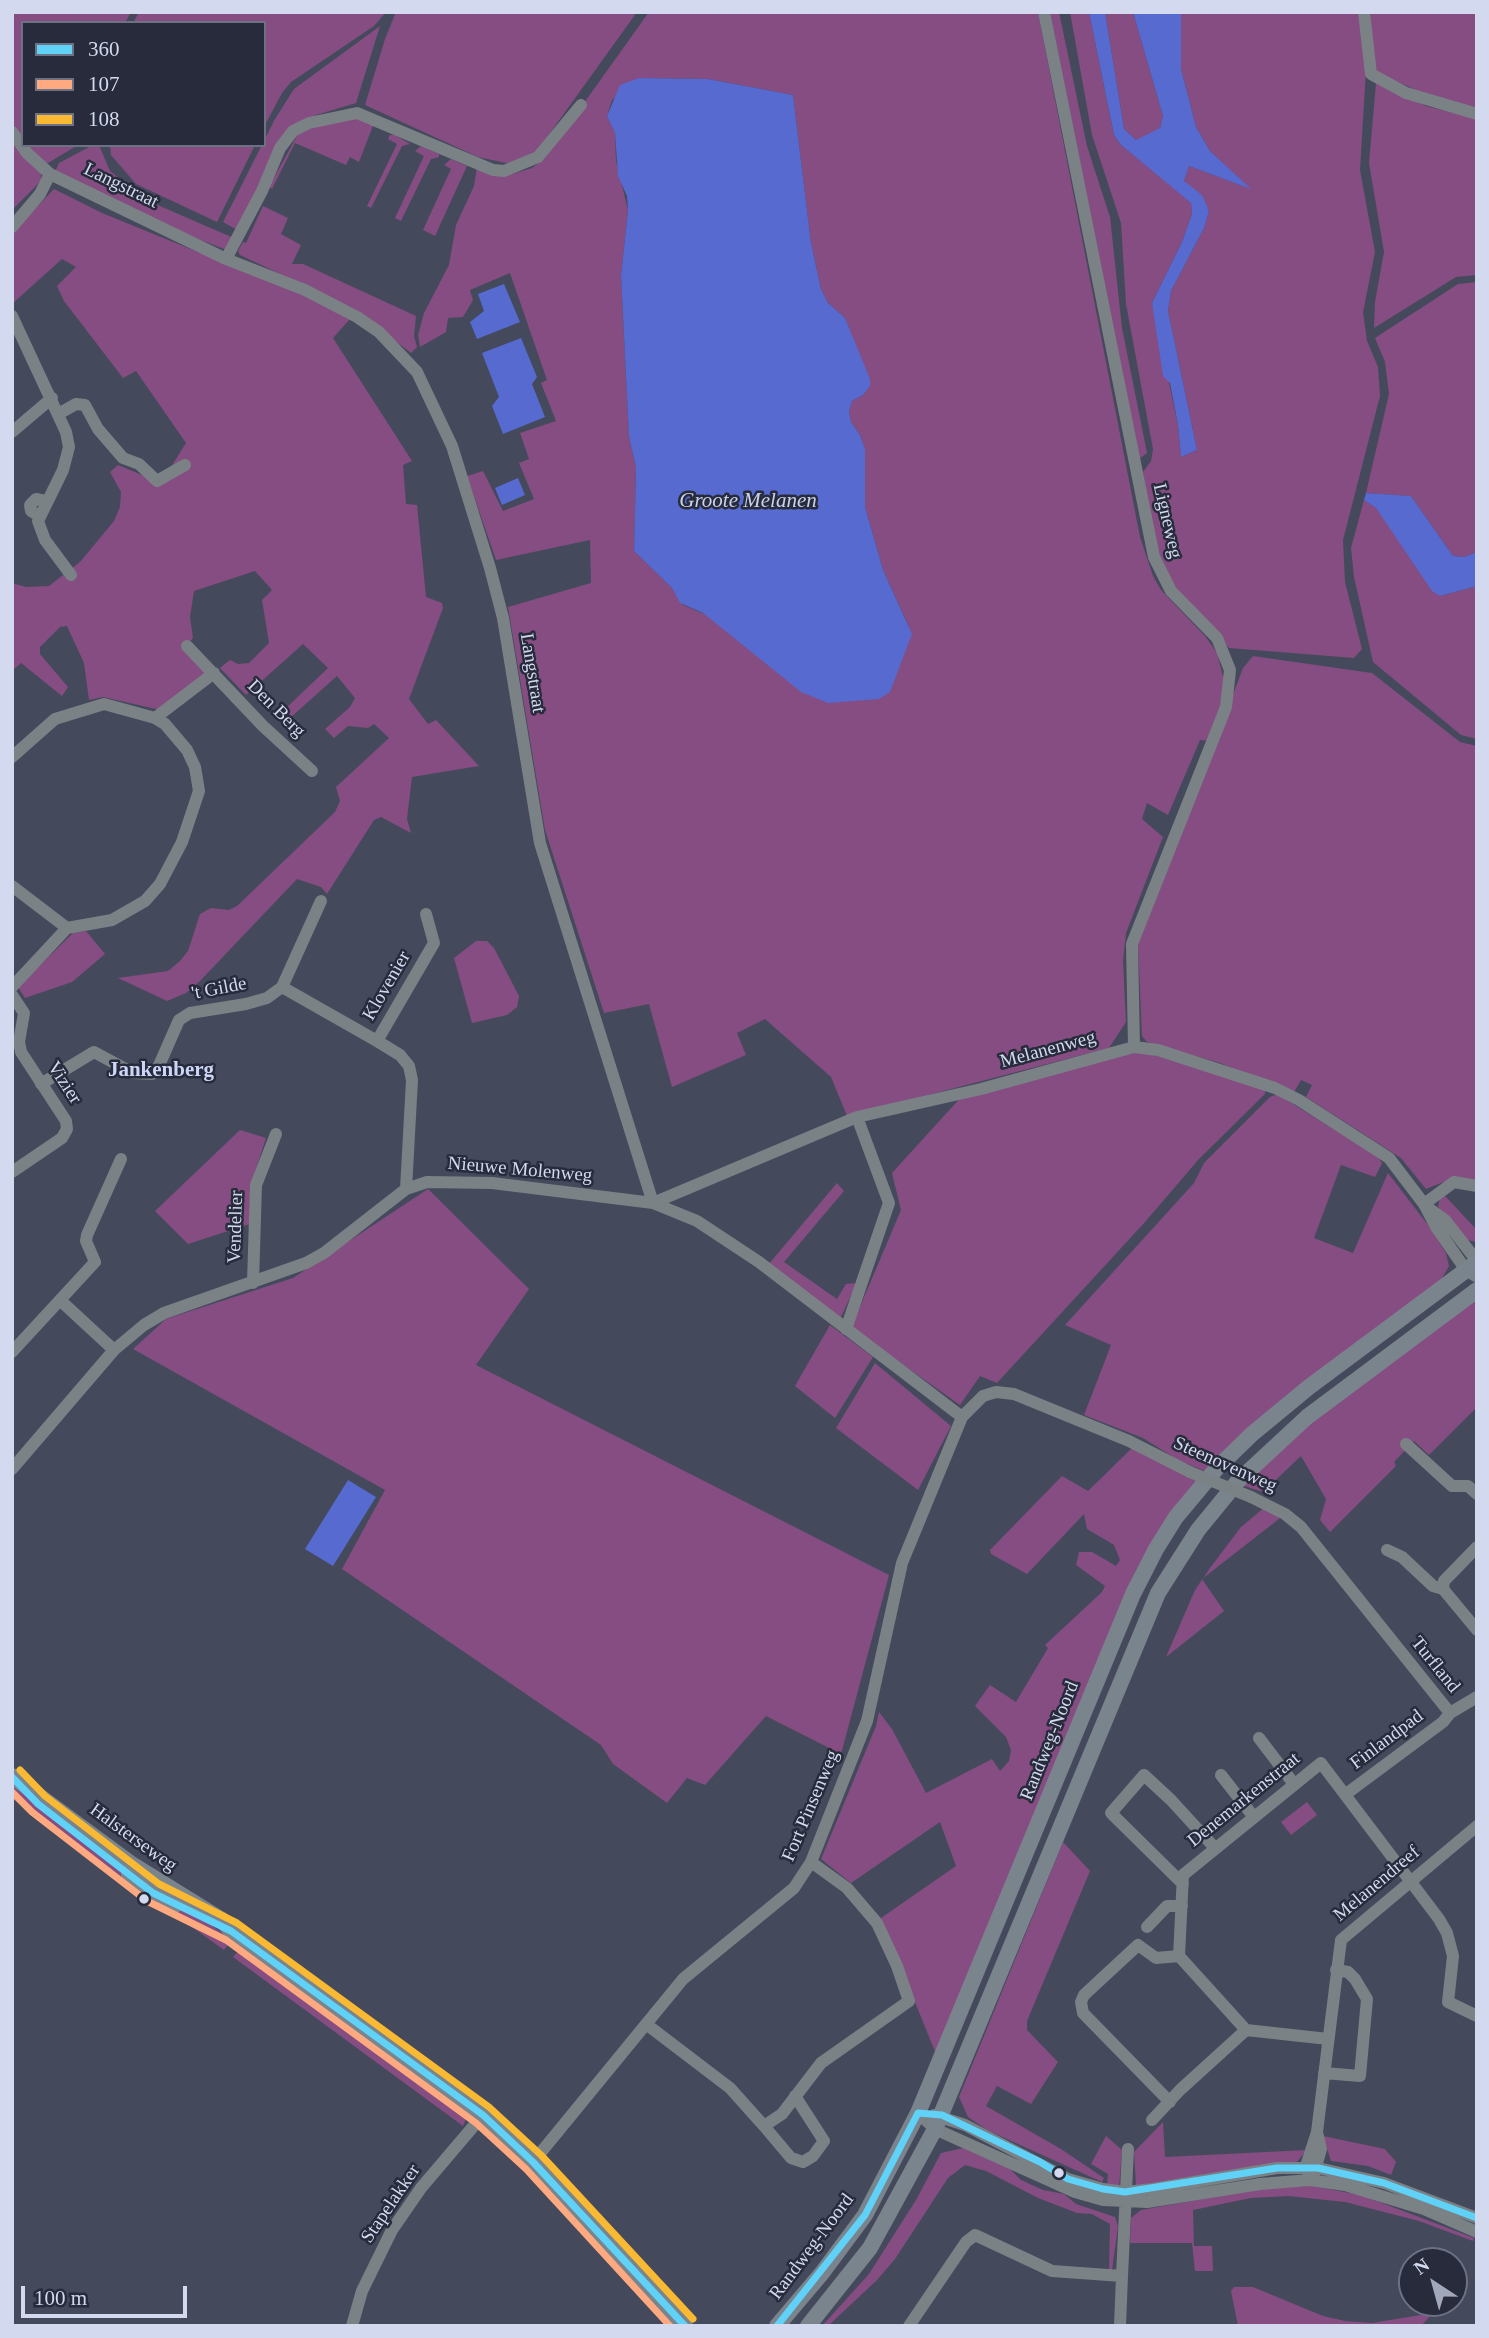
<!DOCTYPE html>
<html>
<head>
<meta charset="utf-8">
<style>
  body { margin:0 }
  #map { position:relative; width:1489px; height:2338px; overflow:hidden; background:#444a5c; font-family:"Times New Roman",serif }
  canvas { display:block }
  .frame { position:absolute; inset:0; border:14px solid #d3daef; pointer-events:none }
  .legend { position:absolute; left:21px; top:21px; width:245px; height:126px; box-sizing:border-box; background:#272b3b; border:2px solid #6c7183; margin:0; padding:9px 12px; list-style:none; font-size:21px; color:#d3daef }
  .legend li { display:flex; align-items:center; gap:14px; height:35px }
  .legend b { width:35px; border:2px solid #6c7183 }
  .north { position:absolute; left:1398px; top:2247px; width:70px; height:70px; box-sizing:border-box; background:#272b3b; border:2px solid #6c7183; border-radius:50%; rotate:324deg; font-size:19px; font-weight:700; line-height:28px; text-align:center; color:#d3daef }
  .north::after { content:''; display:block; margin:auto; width:24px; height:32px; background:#a1a8bc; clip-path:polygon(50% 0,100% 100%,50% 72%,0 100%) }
  .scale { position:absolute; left:21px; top:2286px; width:166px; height:32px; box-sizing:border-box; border:4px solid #d3daef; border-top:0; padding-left:9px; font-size:21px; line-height:24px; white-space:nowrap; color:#d3daef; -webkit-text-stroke:5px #272b3b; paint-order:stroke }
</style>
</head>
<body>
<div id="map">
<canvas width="1489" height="2338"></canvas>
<div class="frame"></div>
<ul class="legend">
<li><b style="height:9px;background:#60d1f7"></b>360</li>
<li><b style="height:9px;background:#ffa980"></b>107</li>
<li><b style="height:9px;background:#fab933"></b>108</li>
</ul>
<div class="north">N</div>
<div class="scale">100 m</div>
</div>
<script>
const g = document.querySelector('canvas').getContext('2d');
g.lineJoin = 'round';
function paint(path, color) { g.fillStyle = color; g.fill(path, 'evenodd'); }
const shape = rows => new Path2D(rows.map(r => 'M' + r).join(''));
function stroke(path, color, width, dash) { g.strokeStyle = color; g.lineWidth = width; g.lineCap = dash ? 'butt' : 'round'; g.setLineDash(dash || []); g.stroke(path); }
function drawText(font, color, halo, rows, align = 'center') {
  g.font = font + ' "Times New Roman",serif'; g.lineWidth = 5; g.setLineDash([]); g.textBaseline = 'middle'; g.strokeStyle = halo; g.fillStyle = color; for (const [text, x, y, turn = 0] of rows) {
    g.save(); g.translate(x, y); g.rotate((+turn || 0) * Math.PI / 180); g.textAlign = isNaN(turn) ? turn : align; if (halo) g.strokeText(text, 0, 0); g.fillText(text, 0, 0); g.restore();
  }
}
const green = shape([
  [12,12,131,12,125,23,23,23,23,141,12,126],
  [139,12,386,12,374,26,291,82,282,93,264,127,264,23,133,23],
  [396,12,637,12,537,151,511,164,478,157,365,105,385,39],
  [649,12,1038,12,1140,537,1153,576,1161,590,1205,636,1217,653,1226,688,1210,741,1200,740,1168,815,1147,803,1142,819,1163,837,1126,933,1123,960,1126,1022,1109,1048,847,1116,831,1077,765,1019,737,1033,746,1055,672,1087,649,1004,604,1013,545,830,508,607,591,583,590,540,496,560,467,476,483,471,503,511,534,499,519,463,529,459,520,433,556,421,541,383,547,380,510,273,470,290,473,300,463,317,448,318,446,332,420,347,418,335,424,313,449,265,456,225,474,186,477,167,512,174,532,168,544,159],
  [639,78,708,79,793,95,811,243,821,289,828,303,845,318,870,386,863,395,852,401,849,412,851,422,860,435,865,449,865,507,883,570,909,627,890,692,683,605,672,588,634,551,636,467,629,437,621,276,628,210,616,161,615,133,607,116,612,100],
  [1050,12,1059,12,1087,146,1110,217,1122,328,1147,453,1139,459],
  [1070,12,1089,12,1114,135,1121,145,1191,202,1192,214,1182,242,1152,303,1178,425,1181,457,1197,450,1168,311,1171,291,1204,228,1209,211,1184,181,1189,166,1249,188,1210,151,1196,127,1181,69,1181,12,1359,12,1366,70,1360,170,1375,252,1363,312,1367,341,1378,367,1380,396,1343,540,1345,582,1362,649,1354,658,1229,648,1179,594,1156,552,1143,472,1151,461,1153,449,1126,304,1121,223,1092,135],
  [1105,12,1133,12,1163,116,1160,128,1149,136,1136,140,1124,129],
  [1370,12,1477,12,1477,108,1440,101,1378,73,1373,62],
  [380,26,356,103,316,115,289,132,239,231,223,222,275,119,294,89],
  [1376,83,1426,106,1477,119,1477,275,1456,277,1374,328,1375,302,1384,252,1369,163],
  [359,118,374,123,359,162,350,157,346,165,295,143,272,189,269,187,298,134,313,125],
  [390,135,395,135,410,144,402,146,371,208,367,206,397,144,388,139],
  [12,138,41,171,41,181,12,210],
  [26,145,78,145,48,163,42,162],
  [93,145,99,145,110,171,146,200,236,239,229,251,134,214,53,176,59,163],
  [110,145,255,145,217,222,136,184,111,155],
  [421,146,439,154,439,157,431,159,401,221,395,218,424,156,415,151],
  [451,159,467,166,435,236,423,230,451,169,444,165],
  [54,189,102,213,306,296,350,319,333,338,412,461,403,465,406,504,417,505,426,597,442,603,443,608,409,699,428,724,436,720,479,766,412,777,407,819,411,833,381,817,374,820,327,894,321,887,297,879,200,981,186,993,167,1001,118,978,168,971,180,961,188,951,200,914,211,908,229,910,237,906,335,812,340,801,336,787,389,738,374,724,368,728,348,726,334,738,325,729,350,707,355,698,337,676,290,718,285,709,328,668,303,644,246,695,220,668,230,660,238,664,249,663,269,643,262,600,272,590,255,571,194,591,190,617,193,638,185,647,206,674,165,711,103,697,89,700,84,663,67,626,60,627,40,647,40,654,68,687,62,696,21,663,12,671,12,583,26,587,49,586,80,562,114,521,120,507,121,492,110,472,118,465,161,483,186,443,136,371,123,378,64,301,57,286,76,267,62,259,12,304,12,233],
  [263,206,288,218,281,234,301,245,292,264,303,264,416,316,414,336,417,347,411,353,352,308,240,255,238,251,243,242,246,243],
  [1477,282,1477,552,1464,557,1453,556,1411,496,1366,493,1389,394,1385,362,1375,338,1458,284],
  [1364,500,1376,508,1440,596,1477,586,1477,739,1461,735,1373,662,1354,577,1351,548],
  [1253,656,1372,673,1460,742,1477,746,1477,1182,1451,1179,1426,1189,1401,1158,1306,1097,1312,1085,1301,1080,1294,1092,1220,1063,1147,1042,1142,1036,1138,944,1243,668],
  [86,931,105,954,72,982,25,998,18,987,73,933],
  [476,941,487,941,494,948,519,996,517,1007,507,1015,472,1023,454,958],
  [1141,1051,1265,1089,1265,1094,1199,1159,1145,1222,997,1383,980,1376,960,1405,851,1328,901,1210,892,1173,963,1095],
  [1277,1094,1378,1157,1382,1163,1375,1177,1341,1165,1314,1238,1353,1253,1388,1173,1428,1225,1446,1253,1449,1266,1441,1280,1205,1471,1178,1460,1143,1438,1084,1415,1111,1345,1065,1325,1194,1183,1204,1163,1270,1097],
  [240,1130,266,1138,252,1181,253,1223,188,1244,155,1211],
  [837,1183,844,1191,784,1262,837,1299,846,1284,857,1283,840,1319,768,1265],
  [428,1189,529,1289,476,1365,889,1575,841,1754,766,1716,705,1785,687,1778,667,1803,613,1764,601,1745,342,1569,385,1490,133,1349,166,1319,293,1278],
  [1445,1196,1477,1230,1477,1242,1467,1240,1438,1207,1440,1197],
  [1477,1299,1477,1407,1429,1455,1414,1441,1394,1462,1396,1466,1330,1532,1320,1520,1326,1499,1301,1456,1263,1492,1241,1485,1318,1417],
  [830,1325,873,1357,835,1418,795,1386],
  [875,1363,951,1426,918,1490,836,1428],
  [1133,1447,1198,1480,1162,1528,936,2054,881,1918,956,1866,940,1822,851,1883,821,1859,876,1726,879,1712,892,1729,926,1793,992,1759,1000,1771,1009,1761,1011,1750,1006,1737,975,1706,990,1685,1016,1702,1048,1648,1045,1645,1102,1592,1105,1586,1076,1565,1079,1552,1092,1552,1116,1566,1120,1560,1114,1545,1087,1529,1084,1514,1027,1574,991,1554,990,1550,1062,1476,1088,1491],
  [1265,1507,1284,1515,1202,1579,1224,1611,1166,1657,1195,1590,1210,1568,1241,1527],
  [12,1783,232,1940,224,1950,12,1798],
  [1307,1802,1317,1815,1291,1835,1281,1822],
  [1063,1842,1090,1871,1027,2021,1027,2030,1058,2062,1031,2104,997,2086,986,2106,1061,2149,1104,2178,1102,2182,987,2130,968,2117,959,2097],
  [242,1947,435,2088,462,2110,466,2119,463,2126,233,1957],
  [1163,2122,1165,2157,1307,2150,1296,2163,1136,2186,1134,2152],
  [1106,2136,1122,2150,1119,2188,1107,2186,1108,2174,1091,2164],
  [1323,2136,1385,2149,1396,2162,1391,2175,1368,2166,1331,2161],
  [963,2148,1010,2169,1021,2180,1043,2190,1064,2194,1076,2204,1115,2217,1118,2226,1112,2270,1109,2270,1110,2224,1092,2214,1077,2213,1038,2198,986,2171,965,2165,948,2178,895,2259,877,2280,828,2326,822,2326,869,2274,916,2200,941,2153],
  [1312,2186,1361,2195,1474,2238,1473,2241,1419,2221,1345,2202,1288,2196,1251,2198,1193,2210,1194,2246,1212,2246,1213,2271,1195,2271,1192,2243,1130,2243,1131,2218,1141,2210,1259,2189],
  [1234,2287,1253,2287,1323,2316,1345,2321,1372,2323,1433,2313,1421,2326,1238,2326,1231,2291]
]);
const water = shape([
  [1089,12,1105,12,1124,129,1136,140,1160,128,1163,116,1133,12,1181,12,1181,69,1196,127,1210,151,1251,189,1189,166,1184,181,1202,195,1209,211,1204,228,1171,291,1168,311,1197,450,1181,457,1178,425,1170,383,1163,376,1152,303,1182,242,1192,214,1191,203,1121,145,1114,135],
  [639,78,708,79,793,95,811,243,821,289,828,303,845,318,870,379,870,386,863,395,852,401,849,412,851,422,860,435,865,449,865,507,883,570,912,634,890,692,879,699,828,703,801,692,703,613,680,603,672,588,634,551,636,467,629,437,621,276,628,210,627,196,618,176,615,133,607,116,620,85],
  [504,284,520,322,477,339,470,322,484,311,478,294],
  [521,338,537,377,532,384,545,417,503,434,492,406,499,397,482,353],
  [518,478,525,495,502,505,495,488],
  [1366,493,1411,496,1453,556,1464,557,1477,552,1477,586,1440,596,1432,591,1376,508,1364,500],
  [348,1480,376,1497,333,1566,305,1549]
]);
const minor = shape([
  [1044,12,1154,557,1171,591,1217,638,1230,670,1226,707,1132,944,1134,1047],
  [1364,12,1371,74,1406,93,1477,114],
  [12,132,27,153,50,174,226,259,305,290,357,317,379,332,417,372,452,446,490,568,503,618,540,843,653,1203],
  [12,227,40,194,50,174],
  [226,259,262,191,280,148,293,131,309,123,357,113,493,170,504,171,538,157,581,105],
  [12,316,66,432,69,447,63,470,38,521,45,540,71,575],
  [60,413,76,404,85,405,98,429,123,458,139,464,157,481,185,465],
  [12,432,52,398],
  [39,516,31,511,30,505,36,499,46,501],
  [187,646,263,726,312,771],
  [155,718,214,673],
  [12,757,55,719,104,704,155,718,165,724,187,750,195,767,199,791,182,842,160,884,145,901,112,920,67,928,12,987],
  [12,886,67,928],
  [321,901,282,987,377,1041,400,1055,409,1066,412,1080,406,1189],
  [12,995,24,1013,19,1042,21,1052,66,1121,67,1129,62,1138,12,1172],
  [377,1041,434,943,426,914],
  [41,1084,94,1052,133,1073,152,1074,157,1070,179,1020,190,1013,246,1004,267,998,282,987],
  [653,1203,857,1117,981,1089,1134,1047,1158,1050,1275,1088,1299,1100,1389,1158,1424,1204,1436,1227,1466,1270,1477,1277],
  [1424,1204,1454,1182,1477,1186],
  [1427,1207,1445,1220,1477,1261],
  [253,1283,256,1185,276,1134],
  [62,1302,114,1350],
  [846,1329,889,1203,857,1117],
  [12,1352,95,1262,86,1241,87,1235,121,1159],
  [1406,1444,1452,1486,1468,1486,1477,1494],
  [12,1469,114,1350,144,1325,164,1313,306,1263,324,1253,406,1189,427,1182,492,1183,653,1203,697,1221,759,1262,962,1417],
  [1251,1497,1285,1514,1301,1527,1450,1713],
  [1477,1547,1444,1581,1443,1589,1477,1630],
  [1387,1550,1402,1557,1433,1586,1443,1589],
  [1259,1738,1294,1784],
  [1221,1775,1253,1816],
  [1346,1794,1443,1722,1450,1713,1477,1697],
  [1183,1884,1111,1813,1144,1775,1171,1800,1215,1848],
  [1147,1927,1167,1906,1182,1906],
  [646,2024,730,2088,764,2126,782,2114,821,2063,909,2001,897,1966,877,1923,847,1888,811,1862],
  [1328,2039,1246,2030,1179,1956,1183,1875,1321,1763,1439,1919,1447,1933,1453,1956,1448,2002,1477,2016],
  [1324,2073,1360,2076,1367,1999,1355,1979,1348,1972,1336,1970],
  [1170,2102,1083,2013,1081,2002,1084,1995,1138,1945,1156,1958,1179,1956],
  [918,2113,935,2129,1075,2192,1103,2200,1147,2202,1260,2184,1310,2180,1345,2185,1424,2209,1477,2232],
  [934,2115,965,2125,1068,2179,1103,2189,1125,2192,1153,2189,1277,2168,1318,2168,1384,2183,1477,2218],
  [1152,2120,1180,2090,1246,2030],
  [764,2126,791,2158,803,2162,813,2156,824,2141,795,2096],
  [533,2162,683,1979,794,1888,811,1862,867,1721,902,1563,962,1417,983,1396,996,1392,1014,1394,1129,1441,1190,1472],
  [1308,2173,1307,2163,1317,2132,1341,1940,1477,1826],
  [1314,2174,1321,2149,1317,2132],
  [352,2326,362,2291,392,2230,421,2188,483,2115],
  [909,2326,966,2242,975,2235,1052,2271,1122,2276,1128,2149],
  [1120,2326,1122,2276]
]);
const major = shape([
  [12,1776,130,1863,222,1920,231,1931,483,2115,533,2162,685,2326],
  [129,1875,175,1905],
  [777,2326,822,2273,865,2215,918,2113,1133,1594,1156,1549,1176,1517,1217,1468,1252,1434,1309,1387,1477,1262],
  [808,2326,870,2248,935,2129,1158,1593,1198,1530,1238,1481,1307,1417,1477,1290]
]);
const minorBridge = shape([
  [1190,1472,1251,1497]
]);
const bus1 = shape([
  [12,1777,38,1804,153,1893,231,1931,483,2115,533,2162,685,2326],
  [777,2326,865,2215,918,2113,942,2115,1040,2162,1068,2179,1103,2189,1125,2192,1277,2168,1318,2168,1384,2183,1477,2218]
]);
const bus2 = shape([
  [12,1792,32,1812,147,1901,226,1940,476,2123,526,2169,670,2326]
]);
const bus3 = shape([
  [20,1770,45,1796,159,1884,237,1923,489,2107,541,2155,693,2319]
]);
const markers = [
  [144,1899,6,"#d3daef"],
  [1059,2173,6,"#d3daef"]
];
const streetNames = [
  ["Langstraat",121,186,26],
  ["Ligneweg",1167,521,77],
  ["Langstraat",532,673,81],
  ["Den Berg",276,709,45],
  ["Klovenier",387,986,-60],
  ["'t Gilde",219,989,-11],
  ["Melanenweg",1048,1050,-15],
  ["Vizier",64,1083,57],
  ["Nieuwe Molenweg",520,1170,5],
  ["Vendelier",236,1227,-88],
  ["Steenovenweg",1225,1465,24],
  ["Turfland",1435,1665,51],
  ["Finlandpad",1387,1740,-37],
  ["Randweg-Noord",1050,1741,-68],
  ["Denemarkenstraat",1244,1800,-39],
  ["Fort Pinsenweg",811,1806,-67],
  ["Halsterseweg",133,1838,36],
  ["Melanendreef",1377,1884,-40],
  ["Stapelakker",391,2204,-56],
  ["Randweg-Noord",812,2247,-53]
];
const waterNames = [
  ["Groote Melanen",748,501]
];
const neighbourhoodNames = [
  ["Jankenberg",161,1071]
];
paint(green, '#854d81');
paint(water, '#566acf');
stroke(minor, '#7a8286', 12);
stroke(major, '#7a848c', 16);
stroke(minorBridge, '#7a8286', 12);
stroke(bus1, '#60d1f7', 7);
stroke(bus2, '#ffa980', 7);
stroke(bus3, '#fab933', 7);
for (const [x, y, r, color] of markers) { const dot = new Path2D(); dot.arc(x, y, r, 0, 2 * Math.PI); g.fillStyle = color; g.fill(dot); stroke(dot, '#272b3b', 2.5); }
drawText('19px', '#d3daef', '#272b3b', streetNames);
drawText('italic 21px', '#cad2ee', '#272b3b', waterNames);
drawText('bold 21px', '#ccd7f8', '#272b3b', neighbourhoodNames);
</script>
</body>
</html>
